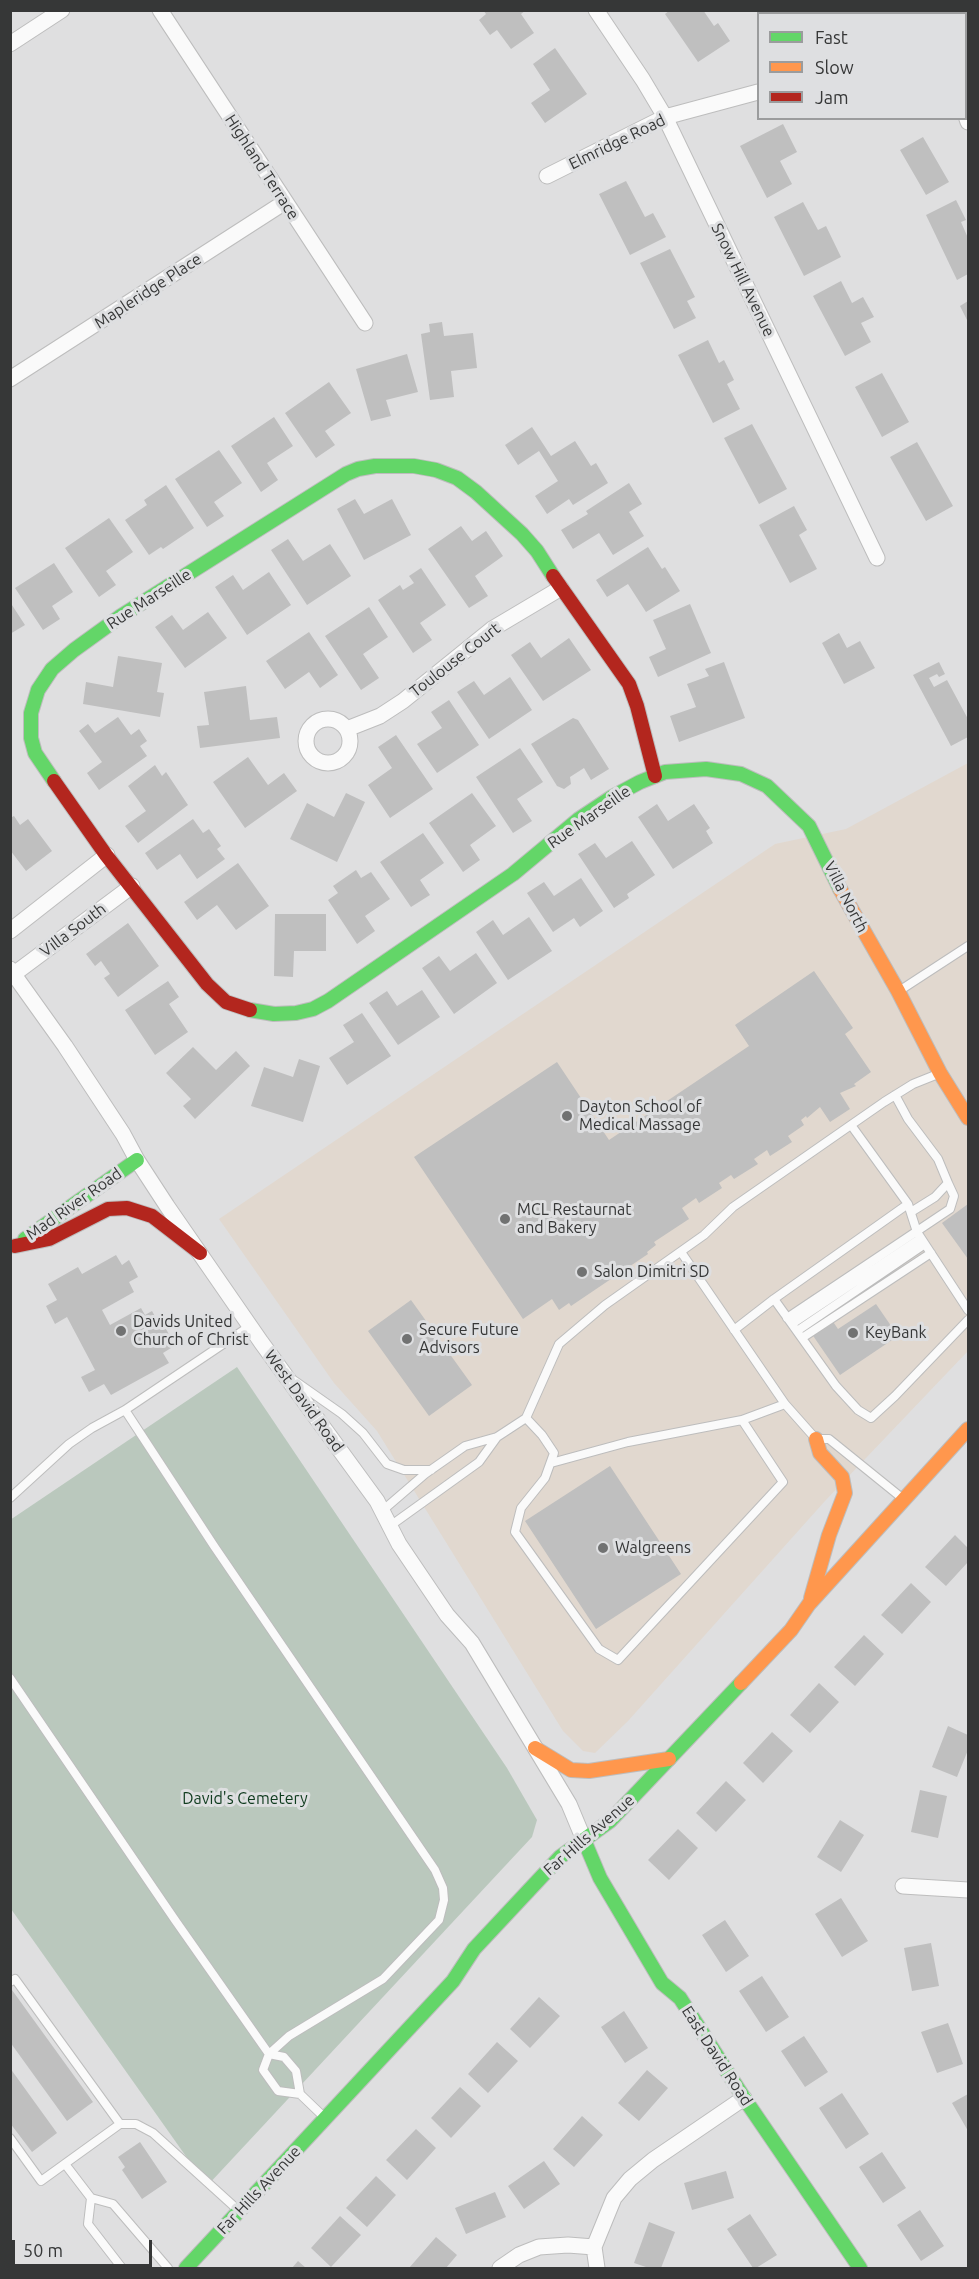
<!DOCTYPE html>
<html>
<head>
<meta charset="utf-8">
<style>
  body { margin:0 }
  #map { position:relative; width:979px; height:2279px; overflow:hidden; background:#dfdfe0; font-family:Ubuntu,sans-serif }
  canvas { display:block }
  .frame { position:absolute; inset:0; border:12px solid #363737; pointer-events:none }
  .legend { position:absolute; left:757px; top:12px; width:210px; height:108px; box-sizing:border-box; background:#dedfe1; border:2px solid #9b9c9d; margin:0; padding:8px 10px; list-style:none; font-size:18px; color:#363737 }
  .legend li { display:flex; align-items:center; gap:12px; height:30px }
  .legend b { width:30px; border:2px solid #9b9c9d }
  .scale { position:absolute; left:12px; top:2240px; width:140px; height:27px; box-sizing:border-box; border:3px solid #363737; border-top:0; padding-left:8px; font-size:18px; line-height:21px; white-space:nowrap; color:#363737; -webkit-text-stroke:4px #dedfe1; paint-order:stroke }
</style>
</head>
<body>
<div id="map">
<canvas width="979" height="2279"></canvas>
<div class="frame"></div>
<ul class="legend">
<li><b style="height:8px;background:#63d668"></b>Fast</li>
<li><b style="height:8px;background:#ff974d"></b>Slow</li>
<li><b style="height:8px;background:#b3261e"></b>Jam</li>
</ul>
<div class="scale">50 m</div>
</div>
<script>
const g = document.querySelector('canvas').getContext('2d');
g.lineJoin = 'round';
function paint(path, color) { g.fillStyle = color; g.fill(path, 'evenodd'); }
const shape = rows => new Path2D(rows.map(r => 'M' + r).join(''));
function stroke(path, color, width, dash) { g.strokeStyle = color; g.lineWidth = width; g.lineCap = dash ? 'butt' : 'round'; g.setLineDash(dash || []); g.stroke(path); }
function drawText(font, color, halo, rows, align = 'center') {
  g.font = font + ' Ubuntu,sans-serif'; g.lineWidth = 6; g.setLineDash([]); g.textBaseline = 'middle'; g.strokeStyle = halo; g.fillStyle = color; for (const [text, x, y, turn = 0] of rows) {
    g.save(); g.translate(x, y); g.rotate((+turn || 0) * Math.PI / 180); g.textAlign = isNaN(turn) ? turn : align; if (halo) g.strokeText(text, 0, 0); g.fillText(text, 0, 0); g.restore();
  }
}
const commercial = shape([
  [968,763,968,1351,825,1501,628,1721,595,1753,583,1751,563,1731,377,1431,334,1383,219,1219,775,844,846,829]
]);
const green = shape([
  [237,1367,507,1768,537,1820,532,1837,207,2186,11,1909,10,1520]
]);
const building = shape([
  [483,10,526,10,521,14,534,33,511,49,497,30,490,35,479,20,486,14],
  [670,10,703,10,714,26,718,23,730,41,698,62,665,14],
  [555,48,587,94,545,123,531,103,550,90,533,64],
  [783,124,797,152,780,161,792,184,767,198,740,146],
  [923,137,949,182,926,195,900,150],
  [626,181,645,217,653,213,666,237,630,255,599,194],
  [956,200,966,220,961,222,968,238,968,274,957,280,926,215],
  [803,202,818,230,826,226,841,257,804,276,774,217],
  [670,249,695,297,687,301,696,318,674,329,640,263],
  [841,281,852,303,863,297,874,317,861,323,871,342,845,356,813,296],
  [968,301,968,322,960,306],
  [442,322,444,336,473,333,477,368,451,371,454,397,430,400,421,334,430,332,429,324],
  [708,340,719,363,724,360,734,380,727,384,740,409,713,423,678,355],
  [407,354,418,392,386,400,391,416,371,421,356,369],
  [882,373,909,422,882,437,855,387],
  [329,382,351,413,325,431,335,445,316,458,285,413],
  [274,417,293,446,267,463,278,480,261,492,231,446],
  [752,424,787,489,759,504,724,438],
  [532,427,551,456,575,441,591,466,596,463,608,483,573,505,569,499,547,514,535,496,558,481,539,451,518,465,505,445],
  [917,442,953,506,926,521,890,457],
  [219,450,242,483,214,502,224,516,207,527,175,479],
  [629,483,642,504,629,512,644,536,613,555,599,533,573,549,561,530,588,514,586,511],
  [166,485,194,528,163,549,161,547,149,555,125,520,147,505,144,500],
  [355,499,364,514,392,499,411,535,364,560,337,509],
  [794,506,807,530,799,535,817,569,790,583,759,525],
  [109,518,133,552,106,571,116,585,99,597,65,548],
  [461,526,472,541,486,531,503,556,475,576,488,596,469,608,428,549],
  [288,539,303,561,330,544,351,576,307,605,271,550],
  [648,547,662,569,665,567,680,591,646,612,628,584,607,597,596,580],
  [54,563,73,592,52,606,60,619,43,630,15,588],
  [421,568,446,605,420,623,432,640,413,653,378,600,400,585,403,590,414,583,409,576],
  [269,572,291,605,247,635,215,587,233,575,243,590],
  [10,602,25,625,10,634],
  [690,604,711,653,658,677,649,657,666,649,653,620],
  [369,607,388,637,363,654,379,678,361,690,325,636],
  [208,612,227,638,185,668,155,627,172,615,183,630],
  [309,632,338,675,320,688,309,672,285,689,266,661],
  [839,633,847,648,860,641,875,668,844,684,822,643],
  [569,638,591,670,543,701,511,655,530,642,541,658],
  [118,656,162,663,157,692,164,693,160,717,83,704,86,682,113,687],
  [724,662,745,718,679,742,670,716,696,707,687,684,709,676,705,669],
  [939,662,945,674,939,677,937,674,929,678,934,687,947,680,968,719,968,737,951,746,913,675],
  [510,677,532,710,489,739,457,692,474,681,484,695],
  [246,686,250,720,277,717,280,738,200,748,197,726,209,725,204,692],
  [449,700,479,745,437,773,417,744,442,728,431,712],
  [118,717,131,735,139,729,147,741,140,746,147,756,99,790,87,773,102,762,79,731,88,724,95,733],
  [573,718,578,720,609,769,591,780,584,768,570,777,571,784,564,789,557,786,531,744],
  [396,735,433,789,390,818,368,785,392,768,378,747],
  [520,748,543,782,517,799,532,821,513,833,476,777],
  [248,757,268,785,284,773,297,791,245,828,213,782],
  [155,765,162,776,166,772,188,805,138,843,125,826,146,811,128,786],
  [346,793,365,802,337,862,290,839,307,803,334,817],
  [472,793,496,826,470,845,480,860,463,872,429,823],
  [657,804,668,821,694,804,710,828,706,831,713,843,673,869,638,817],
  [14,816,20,825,28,819,52,851,26,871,10,850,10,818],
  [193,819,203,833,209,829,221,846,217,849,225,859,197,879,180,854,157,870,145,853],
  [423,833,444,863,420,880,430,895,411,907,380,862],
  [632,841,655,875,627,894,629,898,614,908,578,854,595,843,606,858],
  [238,863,269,906,236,930,217,905,197,920,184,902],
  [356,870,361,878,371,872,390,899,365,916,375,931,357,944,328,900,338,893,333,886],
  [581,878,603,911,580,927,574,918,553,932,527,893,544,882,554,896],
  [275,914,326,914,326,951,294,951,293,977,274,976],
  [529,917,552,951,508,980,476,932,493,920,503,935],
  [128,923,159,966,118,997,104,978,110,974,101,961,95,966,86,954],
  [476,953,497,983,454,1014,422,968,439,956,450,971],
  [814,971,853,1028,845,1034,871,1072,854,1084,856,1086,840,1093,850,1109,830,1122,820,1107,807,1118,806,1116,801,1120,804,1125,788,1136,792,1142,770,1156,767,1150,754,1159,758,1164,734,1179,731,1175,719,1183,722,1188,699,1203,696,1198,682,1208,689,1219,654,1242,656,1245,647,1252,648,1254,571,1306,569,1303,559,1310,552,1299,523,1319,414,1157,557,1062,609,1140,749,1046,735,1025],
  [168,981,179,997,169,1004,188,1032,155,1055,125,1010],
  [422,990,440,1017,398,1045,369,1003,387,991,397,1006],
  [362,1013,391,1056,347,1085,329,1058,354,1042,343,1025],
  [193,1047,216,1070,236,1051,250,1066,195,1119,183,1106,191,1099,166,1073],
  [299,1059,320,1066,303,1122,251,1106,264,1067,293,1077],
  [968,1204,968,1259,942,1223],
  [116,1255,122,1265,129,1260,138,1277,129,1282,134,1292,102,1310,110,1325,141,1308,145,1315,152,1311,158,1322,161,1320,171,1338,167,1340,171,1348,163,1353,169,1363,111,1395,104,1384,89,1392,81,1377,95,1370,67,1317,55,1324,46,1306,57,1300,48,1284,78,1267,82,1274],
  [814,1294,838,1329,876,1304,898,1336,840,1375,794,1308],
  [411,1300,472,1385,429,1416,368,1331],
  [610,1466,681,1574,596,1629,525,1521],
  [955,1535,968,1548,968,1562,946,1586,925,1567],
  [911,1583,931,1602,902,1634,881,1615],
  [864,1635,884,1654,855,1686,834,1667],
  [819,1683,839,1702,810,1733,790,1715],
  [948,1726,968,1735,968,1750,957,1777,932,1767],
  [772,1732,793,1751,763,1783,743,1763],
  [726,1781,746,1800,716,1832,696,1813],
  [920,1790,947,1796,938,1838,911,1832],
  [840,1820,864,1835,841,1872,817,1857],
  [678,1829,698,1848,669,1880,648,1860],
  [841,1898,868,1941,842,1957,815,1914],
  [725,1920,749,1956,726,1972,702,1935],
  [931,1943,939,1986,912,1991,904,1948],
  [762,1976,789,2017,766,2032,739,1991],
  [12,1990,93,2102,67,2121,10,2042,10,1992],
  [539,1997,560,2016,530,2048,510,2029],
  [624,2011,648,2048,625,2063,601,2027],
  [948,2023,963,2064,937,2073,921,2032],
  [804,2036,828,2072,805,2087,781,2051],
  [497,2042,518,2061,488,2093,468,2074],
  [10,2068,57,2133,32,2152,10,2123],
  [647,2070,668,2088,639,2121,618,2103],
  [460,2087,481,2106,451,2138,431,2118],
  [842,2093,869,2134,846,2149,819,2108],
  [968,2094,968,2131,952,2103],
  [582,2116,603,2135,574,2167,553,2149],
  [416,2129,436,2148,407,2180,386,2160],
  [140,2142,167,2182,142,2199,122,2170,125,2167,118,2157],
  [882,2152,906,2188,883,2203,859,2167],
  [544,2161,560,2184,524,2209,508,2186],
  [726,2171,734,2198,692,2210,684,2183],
  [376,2176,396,2195,367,2227,346,2208],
  [495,2192,506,2217,466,2234,455,2208],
  [920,2210,944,2246,921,2261,897,2225],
  [750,2214,777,2255,756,2268,753,2268,727,2229],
  [340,2216,361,2235,331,2267,311,2248],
  [649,2222,675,2232,661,2268,649,2268,634,2263],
  [436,2237,457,2255,446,2268,409,2268],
  [298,2261,306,2268,292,2268]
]);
const lane = shape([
  [899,991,968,946],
  [895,1095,908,1119,938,1159,948,1183,935,1197,911,1212],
  [851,1125,908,1204,917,1232,968,1310],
  [681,1252,785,1404,816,1439,829,1439,902,1498],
  [774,1299,908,1204],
  [787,1318,950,1209,954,1196,948,1183],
  [792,1324,921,1238],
  [734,1330,774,1299,836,1386,858,1410,871,1418,895,1396,968,1320],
  [797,1331,925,1244],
  [802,1338,931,1253],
  [295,1381,342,1414,363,1433,387,1464,404,1470,431,1470],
  [526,1418,542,1435,554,1453,545,1478,521,1508,515,1532,599,1649,618,1660,783,1482,742,1420,785,1404],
  [551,1463,628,1442,742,1420],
  [10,1498,69,1444,92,1428,125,1410,250,1326],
  [382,1511,425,1474,465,1446,497,1437,526,1418,559,1344,605,1305,704,1235,733,1207,884,1102,913,1084,938,1074],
  [390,1526,479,1462,497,1437],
  [10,1678,175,1920,269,2054,289,2036,383,1979,439,1920,444,1900,443,1888,435,1870,214,1546,125,1410],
  [10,1982,15,1979,120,2124,41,2181,10,2138],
  [300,2094,296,2071,284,2057,269,2054,263,2070,278,2091,300,2094,324,2117],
  [120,2124,136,2124,153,2133,238,2210],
  [65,2164,91,2198],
  [122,2268,88,2224,91,2198,113,2204,168,2268]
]);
const street = shape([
  [160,10,365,323],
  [596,10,643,80,665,117,877,558],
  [911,10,913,14],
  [861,14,864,10],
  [10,44,62,10],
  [966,116,968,122],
  [547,176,665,117,758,92],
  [10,379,285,202],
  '306 741a22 22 0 1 1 44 0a22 22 0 1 1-44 0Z',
  [347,729,380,716,403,701,492,629,561,588],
  [10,931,107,855],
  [10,969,65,1046,123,1134,137,1160,167,1206,261,1342,377,1501,399,1544,447,1615,472,1643,569,1804,584,1840],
  [14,974,132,886],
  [903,1886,968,1890],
  [500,2268,519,2255,539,2247,568,2245,594,2247],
  [597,2268,594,2247,614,2198,630,2179,653,2160,744,2098]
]);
const fast = shape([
  [54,781,35,753,31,738,31,713,38,690,52,669,74,650,121,616,346,474,358,469,375,466,414,466,436,470,457,478,476,492,522,534,537,551,553,576],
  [250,1010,274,1014,296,1013,313,1009,328,1001,513,874,579,819,612,797,640,782,665,772,706,769,741,774,767,786,809,826,840,889],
  [25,1239,137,1160],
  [584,1840,600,1878,662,1983,680,1998,744,2098,860,2268],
  [186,2268,453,1981,474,1949,560,1857,610,1821,741,1683]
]);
const slow = shape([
  [840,889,898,991,940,1073,968,1118],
  [811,1598,829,1535,845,1493,842,1477,820,1453,816,1439],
  [741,1683,791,1630,809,1604,968,1429],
  [535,1748,571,1770,589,1771,669,1759]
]);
const jam = shape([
  [553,576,629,684,637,706,655,776],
  [54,781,106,855,207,984,226,1002,250,1010],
  [15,1246,49,1239,108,1209,127,1208,152,1216,200,1253]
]);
const markers = [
  [567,1116,6,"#717272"],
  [505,1219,6,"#717272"],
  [582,1272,6,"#717272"],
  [121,1331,6,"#717272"],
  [853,1333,6,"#717272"],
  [407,1339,6,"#717272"],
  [603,1548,6,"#717272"]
];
const streetNames = [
  ["Elmridge Road",617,142,-26],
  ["Highland Terrace",262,167,57],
  ["Snow Hill Avenue",743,280,64],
  ["Mapleridge Place",148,291,-33],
  ["Rue Marseille",149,599,-33],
  ["Toulouse Court",455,660,-38],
  ["Rue Marseille",589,817,-35],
  ["Villa North",846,897,63],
  ["Villa South",73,930,-37],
  ["Mad River Road",74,1204,-35],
  ["West David Road",304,1401,54],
  ["Far Hills Avenue",589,1835,-41],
  ["East David Road",717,2056,57],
  ["Far Hills Avenue",259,2190,-47]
];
const poiNames = [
  ["Dayton School of",579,1107],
  ["Medical Massage",579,1125],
  ["MCL Restaurnat",517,1210],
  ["and Bakery",517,1228],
  ["Salon Dimitri SD",594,1272],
  ["Davids United",133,1322],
  ["Church of Christ",133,1340],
  ["Secure Future",419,1330],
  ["Advisors",419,1348],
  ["KeyBank",865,1333],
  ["Walgreens",615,1548]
];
const parkNames = [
  ["David's Cemetery",245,1799]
];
paint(commercial, '#e1d8cf');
paint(green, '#bac8bd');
paint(building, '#bfbfbf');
stroke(lane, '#bdbdbd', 10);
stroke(street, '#bdbdbd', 17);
stroke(fast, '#bdbdbd', 16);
stroke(slow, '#bdbdbd', 16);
stroke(jam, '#bdbdbd', 16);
stroke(lane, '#fafafa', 8);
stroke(street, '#fafafa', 15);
stroke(fast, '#63d668', 14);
stroke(slow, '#ff974d', 14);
stroke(jam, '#b3261e', 14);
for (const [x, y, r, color] of markers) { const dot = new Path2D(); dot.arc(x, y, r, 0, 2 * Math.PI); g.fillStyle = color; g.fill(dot); stroke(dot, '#dedfe1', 2); }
drawText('16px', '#363737', '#dedfe1', streetNames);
drawText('16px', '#363737', '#dedfe1', poiNames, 'left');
drawText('16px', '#0f3b1e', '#dedfe1', parkNames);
</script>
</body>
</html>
